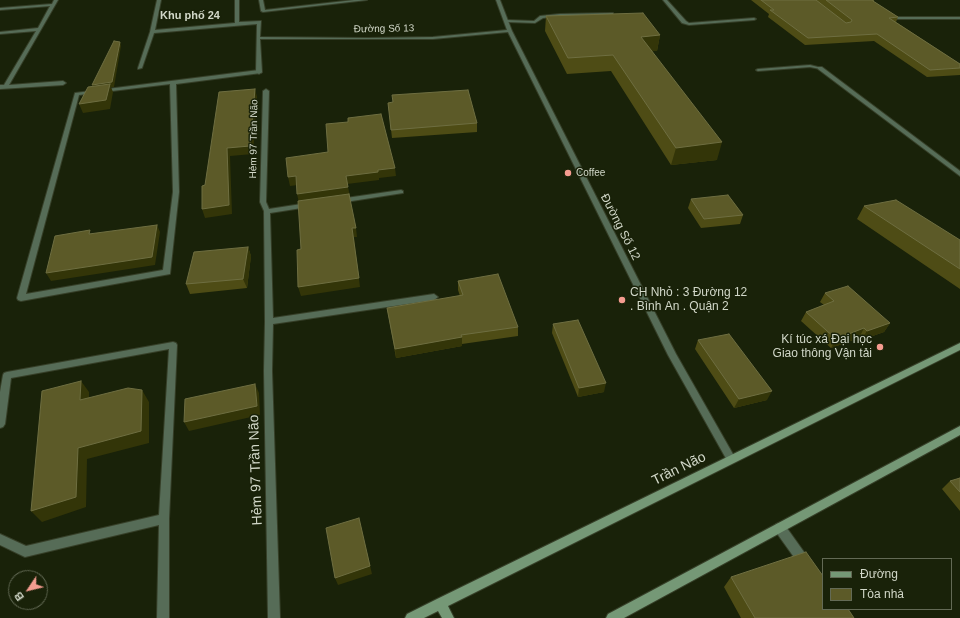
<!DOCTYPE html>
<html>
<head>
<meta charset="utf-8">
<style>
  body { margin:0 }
  #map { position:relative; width:960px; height:618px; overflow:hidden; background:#192209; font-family:Helvetica,sans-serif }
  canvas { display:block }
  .legend { position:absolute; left:822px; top:558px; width:130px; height:52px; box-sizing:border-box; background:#192209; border:1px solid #636a55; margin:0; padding:5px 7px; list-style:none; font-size:12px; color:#d1d7c8 }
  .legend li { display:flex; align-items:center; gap:8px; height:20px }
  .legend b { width:20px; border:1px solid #636a55 }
  .north { position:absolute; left:8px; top:570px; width:40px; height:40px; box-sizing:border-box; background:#192209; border:1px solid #636a55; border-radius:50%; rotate:235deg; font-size:11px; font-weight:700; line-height:16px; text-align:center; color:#d1d7c8 }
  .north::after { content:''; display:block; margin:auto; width:14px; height:18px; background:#f59c90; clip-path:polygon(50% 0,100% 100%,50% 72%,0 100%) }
</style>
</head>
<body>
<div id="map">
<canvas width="960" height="618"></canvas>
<ul class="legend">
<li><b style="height:5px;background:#759876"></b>Đường</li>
<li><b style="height:11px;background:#5c5a28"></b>Tòa nhà</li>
</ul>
<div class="north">B</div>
</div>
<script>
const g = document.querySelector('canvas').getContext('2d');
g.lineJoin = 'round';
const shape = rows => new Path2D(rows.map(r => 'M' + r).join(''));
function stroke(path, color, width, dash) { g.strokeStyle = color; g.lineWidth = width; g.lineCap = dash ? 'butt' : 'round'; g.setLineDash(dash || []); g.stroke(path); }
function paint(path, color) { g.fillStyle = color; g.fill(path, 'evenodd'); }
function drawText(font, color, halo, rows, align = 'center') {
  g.font = font + ' Helvetica,sans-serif'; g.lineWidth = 3; g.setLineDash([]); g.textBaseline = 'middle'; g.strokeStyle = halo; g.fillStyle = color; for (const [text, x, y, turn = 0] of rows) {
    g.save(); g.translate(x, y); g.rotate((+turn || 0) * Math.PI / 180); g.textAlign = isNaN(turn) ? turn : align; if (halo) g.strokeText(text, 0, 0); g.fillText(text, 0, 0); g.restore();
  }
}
const lane = shape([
  [611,13,613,13,613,15,560,16,543,18,535,23,507,22,505,21,507,20,534,21,540,16,560,14,611,13],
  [810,65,822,68,820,69,810,67,758,71,756,70,758,69,810,65],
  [259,70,262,72,261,73,176,84,179,192,170,274,21,301,18,300,17,298,75,93,259,70],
  [170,84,173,192,163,270,26,294,79,95,170,84],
  [173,342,176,343,177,345,169,519,169,618,157,618,159,525,25,557,0,545,0,534,26,546,159,515,169,349,11,378,5,424,3,427,0,428,0,392,3,375,4,373,7,372,173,342]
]);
const street = shape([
  [54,0,58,0,9,85,63,81,66,83,63,85,0,89,0,85,4,85,36,31,0,34,0,32,38,28,50,6,0,10,0,8,52,4,54,0],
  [157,0,161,0,155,30,235,23,235,0,239,0,239,22,261,21,260,37,367,38,433,37,507,30,496,0,500,0,512,31,676,354,734,456,736,459,734,462,731,463,728,462,668,355,508,32,433,39,260,39,262,72,259,74,256,72,257,24,154,33,142,68,138,69,138,68,150,32,157,0],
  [259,0,263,0,265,10,354,0,367,0,263,12,261,11,259,0],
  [663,0,667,0,686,21,689,23,754,18,756,19,754,20,689,25,682,23,663,0],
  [890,17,960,17,960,19,888,19,888,18,890,17],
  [818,67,822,67,960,171,960,176,818,69,818,67],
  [266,89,269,91,266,202,269,209,308,203,311,205,308,207,270,213,273,318,434,294,438,297,434,300,273,324,272,371,280,618,268,618,264,371,265,322,264,211,260,202,263,91,266,89],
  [401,190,403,191,403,193,339,203,336,201,339,199,401,190],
  [780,523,784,524,809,559,811,563,809,567,805,569,801,567,776,532,775,528,776,524,780,523]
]);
const secondary = shape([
  [960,343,960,350,448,606,454,618,442,618,438,611,424,618,405,618,407,614,437,599,960,343],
  [960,426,960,435,624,618,606,618,608,614,960,426]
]);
const wall = shape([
  [751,0,874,0,874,2,898,17,896,22,960,64,960,75,927,77,874,41,805,45,768,17,769,14],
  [546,16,660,35,657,51,652,51,717,160,671,165,611,71,567,74,545,31],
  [388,103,477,123,477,132,392,138],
  [691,199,743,215,740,224,701,228,688,208],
  [864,206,960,240,960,289,857,219],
  [248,247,251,256,247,288,190,294,186,284],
  [458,281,518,327,518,336,462,344,462,346,396,358,387,308,460,296,458,290],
  [825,293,890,323,884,332,861,340,859,338,831,348,801,321,806,312,824,305,820,302],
  [553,324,604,392,578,397,552,333],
  [698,340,767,400,734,408,695,349],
  [960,478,960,511,942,489,950,481],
  [731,577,854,618,741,618,724,587]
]);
const shadedWall = shape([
  [660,35,657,51,638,52,641,37],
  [120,42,121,46,114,87,111,87,113,92,110,109,83,113,79,104,94,89,92,85],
  [255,89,257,97,253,154,230,156,232,214,205,218,202,209,227,148],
  [722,142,717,160,671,165,676,148],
  [395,168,396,176,379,178,379,180,347,184,346,176,378,170],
  [296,176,298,185,290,186,288,177],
  [348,187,350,196,299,203,297,194],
  [157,225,160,232,155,265,51,281,46,273],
  [352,228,356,228,357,237,354,237,360,287,301,296,298,287],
  [248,247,251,256,247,288,243,279],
  [890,323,884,332,861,340,867,331],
  [864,328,859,338,831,348,836,339],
  [462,337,462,346,396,358,395,349],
  [81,381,89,392,89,412,80,400],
  [606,383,604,392,578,397,579,388],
  [255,384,259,393,260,415,189,431,184,422],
  [142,390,149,402,149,443,87,459,86,507,42,522,31,511,78,448],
  [772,391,767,400,734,408,739,399],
  [359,518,372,574,338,585,335,578]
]);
const building = shape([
  [761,0,816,0,846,23,851,22,852,20,826,0,873,0,873,1,898,17,889,18,960,64,960,68,930,70,877,34,808,38,770,10,774,10,761,0],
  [643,13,660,35,641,37,722,142,676,148,613,55,568,58,546,16,643,13],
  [114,41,120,42,112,82,92,85,114,41],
  [110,84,106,100,79,104,88,87,110,84],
  [255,89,250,146,227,148,229,205,202,209,202,186,205,185,219,92,255,89],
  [468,90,477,123,391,130,388,103,393,102,392,95,468,90],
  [381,114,395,168,378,170,378,172,346,176,348,187,297,194,296,176,288,177,286,158,328,152,326,124,348,122,348,118,381,114],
  [349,194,356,228,352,228,359,278,298,287,297,250,301,249,298,201,349,194],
  [728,195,743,215,704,219,691,199,728,195],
  [896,200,960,240,960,269,864,206,896,200],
  [157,225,152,257,46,273,55,236,90,230,89,234,157,225],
  [248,247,243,279,186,284,194,252,248,247],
  [498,274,518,327,461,335,462,337,395,349,387,308,463,295,458,281,498,274],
  [848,286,890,323,867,331,864,328,836,339,806,312,834,301,825,293,848,286],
  [578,320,606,383,579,388,553,324,578,320],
  [729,334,772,391,739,399,698,340,729,334],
  [81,381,80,400,128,388,142,390,141,431,78,448,76,497,31,511,42,391,81,381],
  [255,384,257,406,184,422,185,399,255,384],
  [960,478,960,492,950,481,960,478],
  [359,518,370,566,335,578,326,528,359,518],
  [806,552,823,576,823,609,848,609,854,618,755,618,731,577,806,552]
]);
const markers = [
  [568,173,4,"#f59c90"],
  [622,300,4,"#f59c90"],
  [880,347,4,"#f59c90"]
];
const farStreetnames = [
  ["Đường Số 13",384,29,-1],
  ["Hẻm 97 Trần Não",254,139,-89]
];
const farPoinames = [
  ["Coffee",576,173]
];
const farNeighbourhoodnames = [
  ["Khu phố 24",190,16]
];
const streetNames = [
  ["Đường Số 12",620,227,63]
];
const poiNames = [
  ["CH Nhỏ : 3 Đường 12",630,293],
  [". Bình An . Quận 2",630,307],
  ["Kí túc xá Đại học",872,340,"right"],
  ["Giao thông Vận tải",872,354,"right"]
];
const nearStreetnames = [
  ["Trần Não",679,469,-26],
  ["Hẻm 97 Trần Não",256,470,-92]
];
stroke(lane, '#363f28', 2);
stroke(street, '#363f28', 2);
stroke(secondary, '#363f28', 2);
paint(lane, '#566c57');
paint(street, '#566c57');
paint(secondary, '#759876');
paint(wall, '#4e4c15');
paint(shadedWall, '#333508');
paint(building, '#5c5a28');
stroke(building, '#6e6e41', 1);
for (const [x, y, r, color] of markers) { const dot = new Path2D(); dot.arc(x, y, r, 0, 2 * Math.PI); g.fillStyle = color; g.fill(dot); stroke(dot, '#192209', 1.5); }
drawText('10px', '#d1d7c8', '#192209', farStreetnames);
drawText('10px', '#d1d7c8', '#192209', farPoinames, 'left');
drawText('bold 11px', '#d1d7c8', '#192209', farNeighbourhoodnames);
drawText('12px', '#d1d7c8', '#192209', streetNames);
drawText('12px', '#d1d7c8', '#192209', poiNames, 'left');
drawText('14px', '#d1d7c8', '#192209', nearStreetnames);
</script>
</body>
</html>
